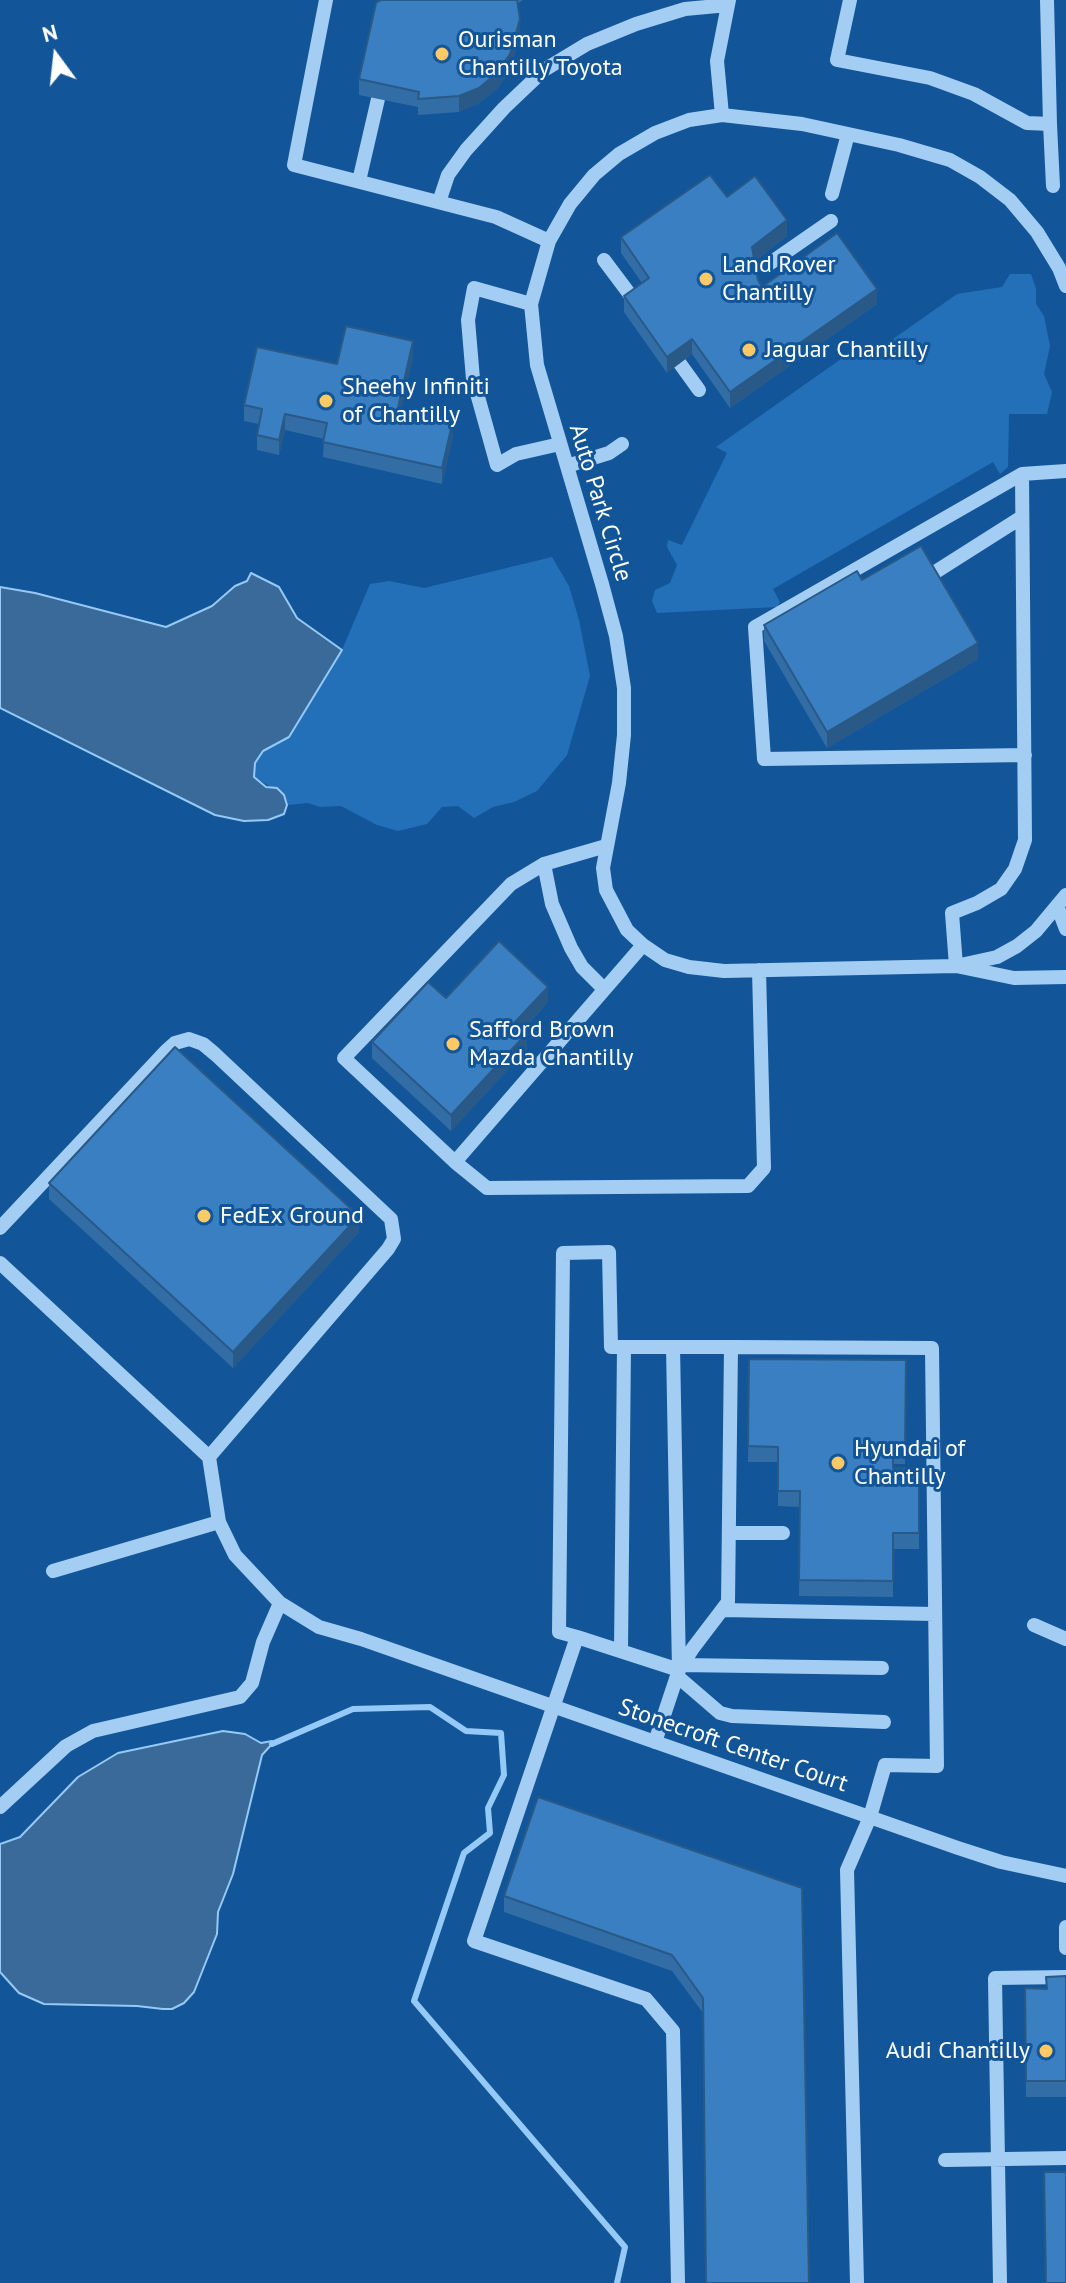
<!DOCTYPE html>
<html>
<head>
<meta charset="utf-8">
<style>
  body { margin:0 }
  #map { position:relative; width:1066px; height:2283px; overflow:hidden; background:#125699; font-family:"PT Sans",sans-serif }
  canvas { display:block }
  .north { position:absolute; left:16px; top:16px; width:80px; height:80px; -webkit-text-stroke:6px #125699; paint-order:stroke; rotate:345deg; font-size:22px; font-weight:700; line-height:32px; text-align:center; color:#fff }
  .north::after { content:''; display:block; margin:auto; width:28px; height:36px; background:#fff; clip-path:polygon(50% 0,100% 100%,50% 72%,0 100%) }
</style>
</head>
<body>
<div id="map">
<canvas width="1066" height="2283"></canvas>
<div class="north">N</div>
</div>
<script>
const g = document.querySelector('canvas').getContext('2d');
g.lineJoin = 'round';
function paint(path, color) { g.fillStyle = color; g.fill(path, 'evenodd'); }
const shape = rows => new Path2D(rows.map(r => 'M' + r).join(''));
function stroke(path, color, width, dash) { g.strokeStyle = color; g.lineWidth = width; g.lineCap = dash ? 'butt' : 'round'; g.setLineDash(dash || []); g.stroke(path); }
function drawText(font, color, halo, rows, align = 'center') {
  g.font = font + ' "PT Sans",sans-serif'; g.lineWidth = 6; g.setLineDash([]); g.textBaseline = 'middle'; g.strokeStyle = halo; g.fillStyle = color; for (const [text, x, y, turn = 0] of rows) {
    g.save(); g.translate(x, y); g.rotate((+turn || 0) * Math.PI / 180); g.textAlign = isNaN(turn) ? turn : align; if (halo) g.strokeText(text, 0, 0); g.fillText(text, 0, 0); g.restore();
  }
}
const green = shape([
  [1010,274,1031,274,1036,289,1036,304,1044,316,1050,346,1044,374,1052,392,1047,414,1009,414,1008,467,1000,474,993,462,773,589,780,602,777,607,657,613,652,601,655,590,670,583,677,565,667,547,668,540,682,545,727,453,716,447,858,347,866,358,957,294,1002,287],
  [552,557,569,586,579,620,590,676,567,755,537,791,514,802,493,807,474,818,458,806,442,807,427,824,398,831,377,825,341,806,320,807,308,803,287,805,284,795,254,777,255,763,263,751,289,737,342,650,370,584,389,581,424,588]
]);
const water = shape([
  [251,573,279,587,297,618,342,650,289,737,263,751,255,763,254,777,266,787,277,788,284,795,287,805,284,814,268,820,244,821,215,815,0,708,0,587,35,593,166,627,212,606,235,586,247,581,251,573],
  [223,1731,245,1734,261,1743,272,1741,272,1744,262,1755,233,1874,218,1912,217,1934,194,1992,184,2003,172,2009,163,2009,137,2006,44,2004,19,1993,0,1972,0,1844,20,1837,78,1777,118,1753,223,1731]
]);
const stream = shape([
  [272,1744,353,1709,430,1707,466,1731,501,1733,504,1775,488,1808,490,1833,464,1853,414,2001,625,2247,617,2283]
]);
const minor = shape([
  [326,0,294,165,496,217,549,241],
  [850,0,837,60,930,78,974,94,1027,123,1050,124,1047,0],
  [722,115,717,61,729,0],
  [1050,124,1053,186],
  [359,181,378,99],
  [832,194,848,134],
  [439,202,448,175,466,150,504,108,544,70,587,44,636,24,685,9,728,5],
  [604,260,640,308],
  [766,266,831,221],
  [1066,286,1059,268,1037,232,1010,200,980,177,950,160,899,145,802,124,722,115,689,120,655,133,619,154,594,175,570,204,549,241,531,304,537,365,602,584,616,636,624,688,624,735,619,783,603,868,606,890,627,930,643,945,665,960,689,967,724,971,956,966,997,957,1017,946,1036,931,1066,895],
  [531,304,474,288,468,320,473,379,497,465,516,454,560,444],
  [668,347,699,390],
  [567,466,609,453,622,444],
  [1066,471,1022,474,1025,840,1015,869,1001,889,977,903,952,913,956,966,1014,978,1066,977],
  [1022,474,755,627,764,759,1025,755],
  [929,576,1022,517],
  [606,846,544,864,511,884,344,1058,455,1162,643,945],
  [544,864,552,904,571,948,582,967,604,989],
  [1058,908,1066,929],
  [455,1162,487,1188,748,1186,764,1168,759,970],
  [0,1228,166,1051,175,1043,189,1039,203,1044,215,1054,391,1219,394,1239,388,1249,209,1457],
  [0,1263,209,1457,219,1522,235,1555,280,1603,319,1627,361,1639,958,1848,1001,1862,1066,1876],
  [673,1347,679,1670,577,1637,474,1941,646,1999,673,2031,678,2283],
  [729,1533,783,1533],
  [53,1571,219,1522],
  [722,1610,935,1614],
  [1034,1625,1066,1639],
  [577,1637,559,1632,563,1253,609,1252,611,1347,731,1347],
  [621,1650,624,1347],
  [682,1665,882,1668],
  [677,1676,720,1713,732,1716,884,1722],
  [655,1742,679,1670,693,1648,728,1602,731,1347,932,1348,937,1766,885,1765,870,1817,847,1870,857,2283],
  [0,1807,66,1746,93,1731,240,1697,252,1683,263,1642,280,1603],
  [1066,1927,1066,1948],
  [945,2160,1066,2158],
  [1000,2283,995,1978,1066,1977]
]);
const wall = shape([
  [378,0,523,0,517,4,520,35,510,70,497,89,479,103,459,112,418,115,418,107,359,95,359,79,378,1],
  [727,197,787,236,755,261,758,280,762,287,877,304,730,408,692,354,667,373,624,312,624,296,642,283,621,253,621,237],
  [413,357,401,409,453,436,442,484,323,457,324,439,285,430,279,455,257,450,257,435,259,424,244,421,244,405,337,364],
  [862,580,978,659,827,748,764,641,764,625],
  [446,998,548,1002,523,1030,527,1049,451,1131,372,1058,372,1042],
  [49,1183,359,1232,233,1368,49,1199],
  [749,1359,906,1360,905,1464,893,1464,893,1468,919,1468,919,1549,893,1549,893,1597,799,1596,800,1507,778,1506,778,1462,748,1462],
  [802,1888,703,2013,672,1971,504,1912,504,1896],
  [1066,1976,1066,2097,1026,2097,1025,1988,1046,1989,1046,1977]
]);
const shadedWall = shape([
  [520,19,520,35,510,70,497,89,479,103,459,112,459,96],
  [787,220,787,236,752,263,752,247],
  [877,289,877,304,730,408,730,392],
  [692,339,692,354,667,373,667,357],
  [413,341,413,357,398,424,398,408],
  [285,414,285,430,279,455,279,440],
  [453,420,453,436,442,484,442,468],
  [978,643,978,659,827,748,827,732],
  [548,987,548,1002,515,1038,515,1022],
  [527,1033,527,1049,451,1131,451,1115],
  [359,1216,359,1232,233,1368,233,1352]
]);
const building = shape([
  [381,0,517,0,520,19,510,54,497,73,479,88,459,96,418,99,419,92,359,79,376,3,381,0],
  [710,175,727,197,755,176,787,220,752,247,758,280,762,287,837,233,877,289,730,392,692,339,667,357,624,296,649,278,621,237,710,175],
  [346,326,413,341,398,408,453,420,442,468,323,442,327,423,285,414,279,440,257,435,262,409,244,405,257,347,337,364,346,326],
  [921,546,978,643,827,732,764,625,857,571,862,580,921,546],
  [499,941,548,987,515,1022,527,1033,451,1115,372,1042,428,982,446,998,499,941],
  [175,1047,359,1216,233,1352,49,1183,175,1047],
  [749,1359,906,1360,905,1448,893,1448,893,1468,919,1468,919,1533,893,1533,893,1581,799,1580,800,1491,778,1491,778,1447,748,1446,749,1359],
  [538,1797,802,1888,809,2283,706,2283,703,1998,672,1955,504,1896,538,1797],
  [1066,1976,1066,2081,1026,2081,1025,1988,1047,1989,1046,1977,1066,1976],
  [1044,2172,1066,2172,1066,2283,1046,2283,1044,2172]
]);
const markers = [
  [442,54,8,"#ffc966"],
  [706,279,8,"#ffc966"],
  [749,350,8,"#ffc966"],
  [326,401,8,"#ffc966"],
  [453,1044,8,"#ffc966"],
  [204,1216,8,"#ffc966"],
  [838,1463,8,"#ffc966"],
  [1046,2051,8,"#ffc966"]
];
const poiNames = [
  ["Ourisman",458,40],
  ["Chantilly Toyota",458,68],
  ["Land Rover",722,265],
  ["Chantilly",722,293],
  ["Jaguar Chantilly",765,350],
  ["Sheehy Infiniti",342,387],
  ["of Chantilly",342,415],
  ["Safford Brown",469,1030],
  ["Mazda Chantilly",469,1058],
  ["FedEx Ground",220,1216],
  ["Hyundai of",854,1449],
  ["Chantilly",854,1477],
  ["Audi Chantilly",1030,2051,"right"]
];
const streetNames = [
  ["Auto Park Circle",600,503,73],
  ["Stonecroft Center Court",733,1746,19]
];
paint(green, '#2470b8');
paint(water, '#396a9a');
stroke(water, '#95c9f7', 2);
stroke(stream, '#95c9f7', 6);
stroke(minor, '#a4cdf4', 14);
paint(wall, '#326da6');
paint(shadedWall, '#295987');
paint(building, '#3a7fc1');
stroke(building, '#295987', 2);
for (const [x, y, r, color] of markers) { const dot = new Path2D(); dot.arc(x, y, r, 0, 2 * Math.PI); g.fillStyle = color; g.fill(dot); stroke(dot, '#125699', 3); }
drawText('24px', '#fff', '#125699', poiNames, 'left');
drawText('24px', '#fff', '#125699', streetNames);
</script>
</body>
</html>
